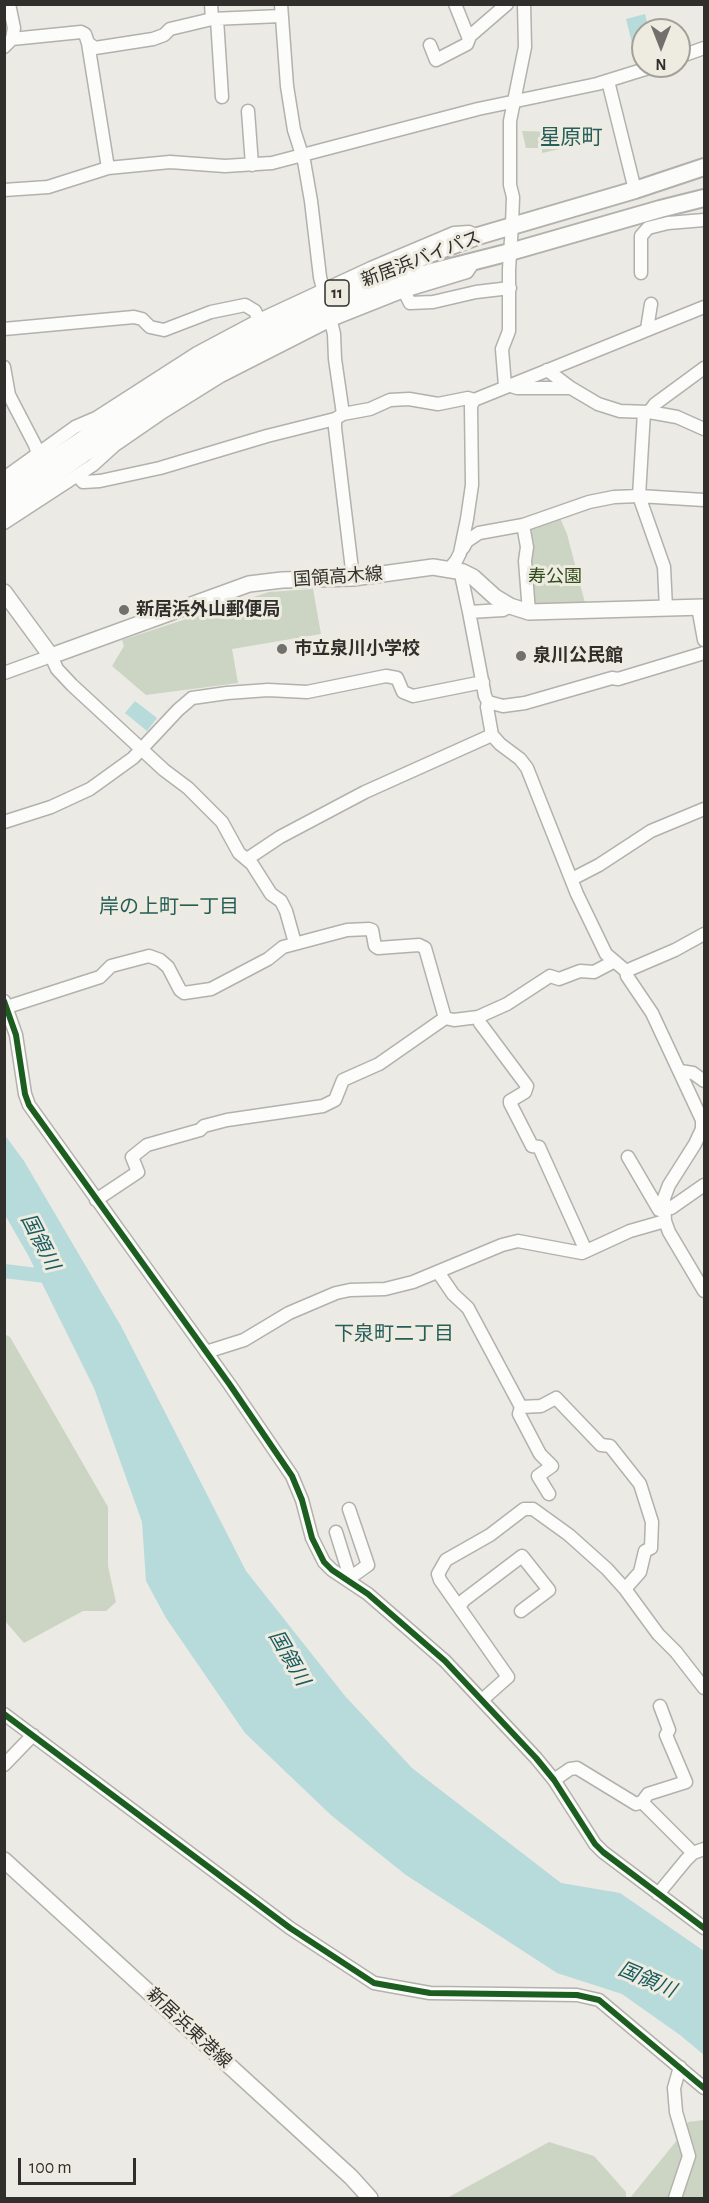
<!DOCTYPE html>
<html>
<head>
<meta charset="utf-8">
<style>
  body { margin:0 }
  #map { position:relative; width:709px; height:2203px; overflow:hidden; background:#ebeae4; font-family:"Alegreya Sans",sans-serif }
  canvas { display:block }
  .frame { position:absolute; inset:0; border:6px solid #302f2b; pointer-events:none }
  .north { position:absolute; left:631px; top:18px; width:60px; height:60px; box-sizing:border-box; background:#eeebe1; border:2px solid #a2a098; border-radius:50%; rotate:180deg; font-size:16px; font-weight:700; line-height:24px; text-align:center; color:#302f2b }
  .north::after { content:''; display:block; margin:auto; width:21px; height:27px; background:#71706c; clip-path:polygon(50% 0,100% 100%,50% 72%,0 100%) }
  .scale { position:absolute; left:18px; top:2158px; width:118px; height:27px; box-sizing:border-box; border:3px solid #302f2b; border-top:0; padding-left:8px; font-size:18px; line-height:21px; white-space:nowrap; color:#302f2b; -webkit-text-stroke:4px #eeebe1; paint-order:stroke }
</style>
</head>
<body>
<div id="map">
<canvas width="709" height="2203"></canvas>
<div class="frame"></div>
<div class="north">N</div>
<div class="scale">100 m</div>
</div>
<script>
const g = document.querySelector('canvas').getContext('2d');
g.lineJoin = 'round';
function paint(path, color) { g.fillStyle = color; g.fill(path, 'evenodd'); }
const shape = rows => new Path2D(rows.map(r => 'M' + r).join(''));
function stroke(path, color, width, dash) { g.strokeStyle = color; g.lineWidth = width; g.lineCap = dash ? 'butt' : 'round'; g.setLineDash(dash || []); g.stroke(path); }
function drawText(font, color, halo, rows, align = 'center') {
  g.font = font + ' "Alegreya Sans","Noto Sans JP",sans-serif'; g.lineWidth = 6; g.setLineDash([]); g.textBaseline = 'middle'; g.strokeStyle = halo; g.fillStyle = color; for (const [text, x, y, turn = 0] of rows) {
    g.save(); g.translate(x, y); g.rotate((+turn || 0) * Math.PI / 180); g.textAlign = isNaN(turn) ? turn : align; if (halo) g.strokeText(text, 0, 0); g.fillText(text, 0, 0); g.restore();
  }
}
const green = shape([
  [572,129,574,140,569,147,542,153,542,148,526,148,522,131,556,132],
  [560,518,567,534,585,603,534,603,529,529],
  [313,589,321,634,232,649,238,683,146,695,112,666,124,646,122,640,269,592],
  [4,1334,10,1337,108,1507,108,1566,116,1602,106,1611,83,1611,24,1643,5,1621],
  [704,2120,704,2198,630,2198,682,2134,688,2122],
  [549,2142,594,2156,626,2192,626,2198,447,2198]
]);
const water = shape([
  [645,14,649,30,643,30,643,45,633,47,626,19],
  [135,701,157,718,147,731,125,713],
  [4,1134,24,1161,121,1326,246,1571,345,1696,412,1768,561,1883,620,1893,704,1951,704,2055,680,2035,622,1994,557,1973,406,1875,332,1816,245,1733,166,1618,146,1581,142,1522,94,1388,28,1255,5,1215]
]);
const river = shape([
  [4,1271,54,1277]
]);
const minor = shape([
  [211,4,212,19,281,16],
  [281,4,287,86,294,130,304,161,311,201,320,277,334,334,335,359,343,414,335,419,335,428,353,578],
  [455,4,469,39],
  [217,19,222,97],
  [12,39,81,32,85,34,88,43,95,48,153,39,164,35,170,29,212,19],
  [88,43,108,168],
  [430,45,436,60,467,44,470,36,507,4],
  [4,47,12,39,14,28,9,4],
  [679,57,704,48],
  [608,81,635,190],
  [248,111,252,165],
  [4,190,48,187,108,168,170,162,225,166,272,163,478,109,597,84,655,66],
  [641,273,641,236,648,228,668,223,704,220],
  [404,291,410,303,433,302,476,292,510,288],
  [4,329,134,317,142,319,150,327,164,330,211,312,245,305,255,311,259,320],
  [647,329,651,304],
  [4,367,9,395,35,445,38,454],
  [547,370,571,388,598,404,620,411,649,412,677,417,704,429],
  [505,386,502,349,509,331,509,269,512,225,513,197,510,185,510,121,525,47,524,4],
  [511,386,517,388,571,388],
  [644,412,639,496,664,567,666,608],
  [649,412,655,404,704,368],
  [343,414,370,409,390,400,409,399,438,404,468,398,474,400],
  [77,475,83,482,100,481,160,468,267,436,335,419],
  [4,478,75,427,96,418,197,353,259,320,371,268,454,233,469,232,478,236],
  [4,523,93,465,115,445,160,414,221,376,331,320,404,291,467,272,475,260],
  [523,525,527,547,525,561,529,612],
  [463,548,467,541,479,533,523,525,589,502,614,497,639,496,704,500],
  [450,568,456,561,460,553,467,519,472,485,471,406,474,400,704,307],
  [463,572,462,579,469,612,503,610,510,606],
  [698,607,704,640],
  [469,612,485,696,488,702,487,707,492,735,500,744,520,759,527,768,577,894,606,954,626,971,627,976,652,1013,702,1120,702,1129,695,1144,669,1185,664,1198,665,1221,669,1232,704,1291],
  [4,673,51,656,57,669,72,685,164,770,188,788,222,822,239,853,252,864,271,894,281,901,286,911,295,943],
  [488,702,503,706,525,703,612,678,618,679,704,653],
  [4,822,51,807,90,789,133,758,178,710,192,698,227,693,268,690,307,692,386,676,397,678,403,692,413,696,483,682],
  [247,859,280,837,365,792,492,735],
  [572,879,599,865,651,831,704,809],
  [626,971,675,950,704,934],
  [4,1001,16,1035,25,1094,29,1105,230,1385,292,1476,302,1500,312,1538,324,1562,332,1570,368,1594,445,1661,536,1758,554,1780,595,1844,603,1852,704,1928],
  [7,1007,100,977,111,966,149,956,160,960,168,967,180,990,184,993,211,989,268,959,283,947,347,930,369,929,372,930,375,946,378,948,419,945,425,948,445,1018],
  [478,1017,480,1023,527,1086,525,1092,510,1101,510,1103,532,1146,539,1147,586,1251],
  [680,1071,693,1073,704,1081],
  [628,1157,659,1210,671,1208,704,1185],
  [96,1200,138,1172,132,1157,147,1145,200,1130,204,1126,227,1120,323,1106,335,1100,343,1080,379,1064,445,1018,454,1020,478,1017,507,1004,550,976,559,979,580,971,594,972,613,962],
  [438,1272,453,1294,468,1308,521,1407,541,1406,556,1398,601,1445,610,1446,640,1484,652,1522,651,1548,645,1551,640,1572,625,1589],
  [206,1352,244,1340,289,1313,336,1293,350,1290,385,1289,413,1282,502,1245,518,1241,582,1253,630,1231,665,1221],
  [521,1407,519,1414,540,1454,552,1466,538,1476,549,1494],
  [336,1532,350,1577],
  [347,1580,368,1565,349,1509],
  [460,1606,464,1600,522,1556,549,1590,521,1611],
  [482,1700,508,1677,440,1580,438,1574,446,1560,490,1535,524,1509,533,1509,569,1535,607,1569,625,1589,658,1634,676,1652,704,1688],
  [660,1706,669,1730,666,1735,686,1782,648,1794,642,1802,693,1853],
  [4,1714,290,1928,374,1983,430,1993,577,1995,599,2000,704,2088],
  [4,1765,33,1735],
  [554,1780,570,1769,577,1768,636,1804,642,1802],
  [658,1894,686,1860,693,1853,704,1849],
  [675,2198,689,2156,676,2112,674,2088,680,2067]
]);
const major = shape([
  [4,592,51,656,249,584,282,580,353,578,433,567,463,572,473,577,495,597,510,606,529,612,704,607],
  [4,1860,351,2177,370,2198]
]);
const highway = shape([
  [4,492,155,391,269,325,326,298,435,252,478,236,635,190,704,167],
  [4,509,159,402,272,338,329,311,416,276,510,252,660,209,704,198]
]);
const cycleway = shape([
  [4,1001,16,1035,25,1094,29,1105,230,1385,292,1476,302,1500,312,1538,324,1562,332,1570,368,1594,445,1661,536,1758,554,1780,595,1844,603,1852,704,1928],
  [4,1714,290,1928,374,1983,430,1993,577,1995,599,2000,704,2088]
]);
const markers = [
  [124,610,6,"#71706c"],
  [282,649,6,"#71706c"],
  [521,656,6,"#71706c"]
];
const shields = [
  [337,293,24]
];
const shieldNames = [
  ["11",337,293]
];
const streetNames = [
  ["新居浜バイパス",421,259,-21],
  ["国領高木線",338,577,-4],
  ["新居浜東港線",189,2028,43]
];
const parkNames = [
  ["寿公園",555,577]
];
const poiNames = [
  ["新居浜外山郵便局",136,610],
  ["市立泉川小学校",294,649],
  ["泉川公民館",533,656]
];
const neighbourhoodNames = [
  ["岸の上町一丁目",169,907],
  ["下泉町二丁目",394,1334]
];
const waterNames = [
  ["国領川",40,1242,63],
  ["国領川",289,1658,60],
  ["国領川",647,1980,23]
];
const quarterNames = [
  ["星原町",571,138]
];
paint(green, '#ccd5c3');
paint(water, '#b7dada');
stroke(river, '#b7dada', 14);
stroke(minor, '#b2b1ac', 15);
stroke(major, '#b2b1ac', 18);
stroke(highway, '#b2b1ac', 20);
stroke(minor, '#fcfcfb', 12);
stroke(major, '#fcfcfb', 15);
stroke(highway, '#fcfcfb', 16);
stroke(cycleway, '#1b5e20', 6);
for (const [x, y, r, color] of markers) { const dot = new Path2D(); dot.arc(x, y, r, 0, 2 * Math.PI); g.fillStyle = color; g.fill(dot); stroke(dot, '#eeebe1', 2); }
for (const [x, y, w] of shields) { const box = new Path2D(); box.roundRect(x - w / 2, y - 13, w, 26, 4.5); g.fillStyle = '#eeebe1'; g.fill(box); stroke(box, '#302f2b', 1.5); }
drawText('bold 16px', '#302f2b', null, shieldNames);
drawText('18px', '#302f2b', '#eeebe1', streetNames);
drawText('18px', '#324d1c', '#eeebe1', parkNames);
drawText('bold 18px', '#302f2b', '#eeebe1', poiNames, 'left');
drawText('20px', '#255e5b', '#eeebe1', neighbourhoodNames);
drawText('italic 20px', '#185c5f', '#eeebe1', waterNames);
drawText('21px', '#255e5b', '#eeebe1', quarterNames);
</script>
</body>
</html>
